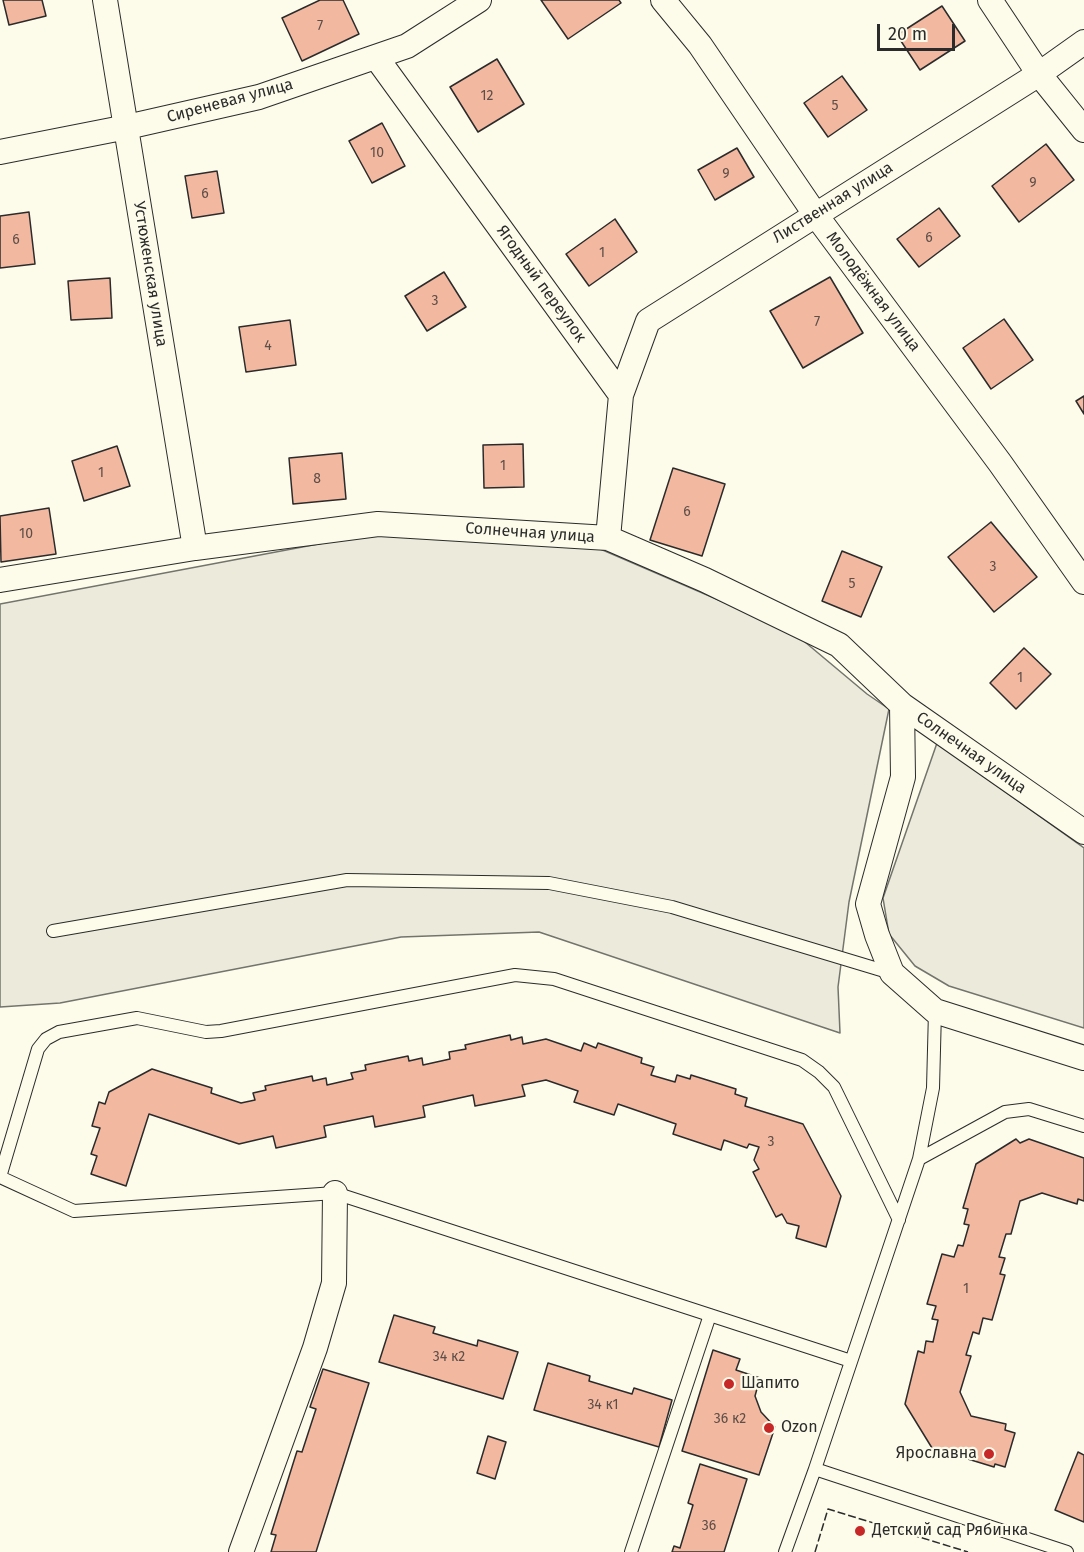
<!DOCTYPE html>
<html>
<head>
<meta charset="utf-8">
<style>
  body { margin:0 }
  #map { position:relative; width:1084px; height:1552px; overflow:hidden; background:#fdfbea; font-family:"Fira Sans",sans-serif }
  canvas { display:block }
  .scale { position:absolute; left:877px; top:24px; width:78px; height:27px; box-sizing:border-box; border:3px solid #2b2b2b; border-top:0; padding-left:8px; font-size:18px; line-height:21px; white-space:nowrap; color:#2b2b2b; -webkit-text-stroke:4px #fdfbea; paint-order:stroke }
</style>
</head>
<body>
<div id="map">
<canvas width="1084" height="1552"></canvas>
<div class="scale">20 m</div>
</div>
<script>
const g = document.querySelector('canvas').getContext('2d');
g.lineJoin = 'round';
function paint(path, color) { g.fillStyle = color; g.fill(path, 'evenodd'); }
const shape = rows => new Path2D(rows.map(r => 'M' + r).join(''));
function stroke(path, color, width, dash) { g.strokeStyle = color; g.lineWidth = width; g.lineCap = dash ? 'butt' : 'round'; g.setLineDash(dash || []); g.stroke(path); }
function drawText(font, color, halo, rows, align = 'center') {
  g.font = font + ' "Fira Sans",sans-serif'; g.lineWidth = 4.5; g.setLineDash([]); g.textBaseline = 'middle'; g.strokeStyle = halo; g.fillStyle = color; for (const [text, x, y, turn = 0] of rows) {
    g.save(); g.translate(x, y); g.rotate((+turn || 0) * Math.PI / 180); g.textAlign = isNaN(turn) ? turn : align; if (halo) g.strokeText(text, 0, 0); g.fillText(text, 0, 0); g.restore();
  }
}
const green = shape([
  [366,535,591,545,793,632,867,694,889,709,849,902,838,987,840,1033,539,932,401,937,60,1003,0,1007,0,604,366,535],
  [937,743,1084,848,1084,1028,949,986,915,966,889,934,883,898,937,743]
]);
const building = shape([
  [3,0,42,0,46,16,9,25,3,0],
  [320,0,343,0,359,34,302,61,282,18,320,0],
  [541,0,619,0,621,3,568,39,541,0],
  [942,6,965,41,920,70,897,35,942,6],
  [497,59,524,104,478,132,450,87,497,59],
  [842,76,867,110,828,137,804,103,842,76],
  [382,123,405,166,372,183,349,141,382,123],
  [1046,144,1074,180,1019,222,992,186,1046,144],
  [737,148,754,177,715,200,698,170,737,148],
  [217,171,224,213,192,218,185,176,217,171],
  [939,208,960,236,919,267,897,239,939,208],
  [29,212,35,264,0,268,0,216,29,212],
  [615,219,637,252,589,286,566,254,615,219],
  [444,272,466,307,427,331,405,296,444,272],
  [830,277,863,333,803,368,770,311,830,277],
  [110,278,112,318,71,320,68,281,110,278],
  [1004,319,1033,360,991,389,963,348,1004,319],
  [290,320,296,365,246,372,239,327,290,320],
  [1084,396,1084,414,1076,401,1084,396],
  [523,444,524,487,484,488,483,445,523,444],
  [117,446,130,486,84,501,72,461,117,446],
  [342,453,346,499,293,504,289,458,342,453],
  [673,468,725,484,702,556,650,540,673,468],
  [49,508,56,554,1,562,0,516,49,508],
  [991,522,1037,577,994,612,948,557,991,522],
  [842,551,882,567,861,617,822,601,842,551],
  [1024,648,1051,674,1016,709,990,683,1024,648],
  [510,1035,511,1040,522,1037,523,1044,546,1039,581,1051,584,1043,596,1048,598,1043,642,1058,641,1063,654,1067,651,1075,675,1082,677,1075,690,1079,691,1075,736,1089,735,1094,747,1098,745,1106,803,1124,841,1196,826,1247,796,1238,799,1226,787,1223,782,1214,776,1217,753,1172,759,1169,754,1160,759,1147,749,1144,747,1148,724,1140,721,1150,673,1134,676,1124,618,1104,614,1115,574,1102,578,1091,546,1080,522,1085,525,1096,475,1106,473,1095,423,1106,425,1117,375,1127,373,1116,324,1126,326,1137,276,1148,273,1136,239,1144,149,1114,126,1186,91,1174,97,1156,91,1154,100,1128,92,1126,99,1102,105,1104,109,1092,152,1069,212,1088,211,1093,241,1103,255,1100,253,1093,266,1090,265,1086,312,1076,313,1081,326,1078,327,1085,353,1079,351,1073,366,1070,365,1065,408,1056,409,1061,422,1058,423,1065,450,1059,449,1052,466,1049,465,1045,510,1035],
  [1016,1139,1020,1143,1029,1139,1084,1158,1084,1201,1078,1199,1077,1204,1042,1193,1020,1201,1011,1234,1006,1234,999,1257,1005,1258,1000,1274,1005,1275,992,1320,983,1318,979,1334,973,1332,966,1355,971,1356,960,1392,971,1416,1006,1424,1005,1430,1015,1433,1005,1467,995,1464,994,1467,932,1448,905,1404,918,1351,924,1353,926,1341,933,1342,938,1320,932,1319,936,1306,927,1304,942,1254,954,1257,958,1245,963,1246,969,1225,964,1224,968,1209,963,1208,976,1164,1016,1139],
  [394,1315,435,1327,433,1333,477,1346,478,1340,518,1352,503,1399,379,1362,394,1315],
  [713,1350,740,1359,736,1370,760,1378,755,1396,761,1412,775,1427,759,1475,682,1451,713,1350],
  [548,1363,590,1376,589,1381,632,1394,634,1388,672,1400,659,1447,534,1410,548,1363],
  [323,1369,369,1383,316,1552,271,1552,276,1535,271,1534,297,1451,302,1452,316,1409,310,1407,323,1369],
  [488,1436,506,1442,495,1479,477,1473,488,1436],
  [1078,1452,1084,1455,1084,1522,1055,1510,1078,1452],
  [700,1464,747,1479,724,1552,672,1552,674,1546,680,1548,693,1505,688,1503,700,1464]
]);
const lane = shape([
  [53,931,347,880,549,883,672,907,891,973],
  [919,1159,933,1088,935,1011],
  [0,1177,38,1049,46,1039,59,1032,137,1018,206,1032,221,1031,515,975,554,979,802,1060,819,1072,834,1087,899,1220],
  [0,1177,74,1211,335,1193,851,1361],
  [631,1552,710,1315],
  [785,1552,815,1469],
  [1067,1552,815,1469,919,1159,1005,1112,1029,1109,1084,1126]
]);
const street = shape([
  [105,0,195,548],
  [663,0,700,45,815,214,1000,463,1084,582],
  [990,0,1039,74,1084,130],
  [376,57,621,395,608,538],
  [0,152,127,127,259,97,407,46,479,0],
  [621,395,648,321,1039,74,1084,42],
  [0,580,195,548,378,524,608,538,705,580,839,645,902,705,1084,832],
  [902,705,903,777,868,904,877,935,892,973,935,1011,1084,1058],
  [241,1552,315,1348,334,1283,335,1193]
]);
const fence = shape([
  [815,1552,828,1509,968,1552]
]);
const markers = [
  [729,1384,6,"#c62828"],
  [769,1428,6,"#c62828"],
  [989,1454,6,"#c62828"],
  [860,1531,6,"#c62828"]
];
const numberNames = [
  ["7",320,26],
  ["12",487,96],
  ["5",835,106],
  ["10",377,153],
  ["9",726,174],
  ["9",1033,183],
  ["6",205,194],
  ["6",929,238],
  ["6",16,240],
  ["1",602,253],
  ["3",435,301],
  ["7",817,322],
  ["4",268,346],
  ["1",503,466],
  ["1",101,473],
  ["8",317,479],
  ["6",687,512],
  ["10",26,534],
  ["3",993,567],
  ["5",852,584],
  ["1",1020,678],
  ["3",771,1142],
  ["1",966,1289],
  ["34 к2",449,1357],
  ["34 к1",603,1405],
  ["36 к2",730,1419],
  ["36",709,1526]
];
const streetNames = [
  ["Сиреневая улица",230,101,-15],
  ["Лиственная улица",833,203,-32],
  ["Устюженская улица",150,274,81],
  ["Ягодный переулок",541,284,54],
  ["Молодёжная улица",873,292,53],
  ["Солнечная улица",530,533,4],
  ["Солнечная улица",971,753,35]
];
const poiNames = [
  ["Шапито",741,1384],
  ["Ozon",781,1428],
  ["Ярославна",977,1454,"right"],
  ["Детский сад Рябинка",872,1531]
];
paint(green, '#ecebdb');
stroke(green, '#74746e', 1.5);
paint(building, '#f2b8a0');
stroke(building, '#2b2b2b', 1.5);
stroke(lane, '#2b2b2b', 14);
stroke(street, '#2b2b2b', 26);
stroke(lane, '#fdfbea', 12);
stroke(street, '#fdfbea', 24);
stroke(fence, '#2b2b2b', 1.5, [8, 3]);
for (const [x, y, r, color] of markers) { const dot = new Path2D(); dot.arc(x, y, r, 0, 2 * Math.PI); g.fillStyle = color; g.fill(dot); stroke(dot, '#fdfbea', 2); }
drawText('14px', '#5d4e48', null, numberNames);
drawText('16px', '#2b2b2b', '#fdfbea', streetNames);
drawText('16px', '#2b2b2b', '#fdfbea', poiNames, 'left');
</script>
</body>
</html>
